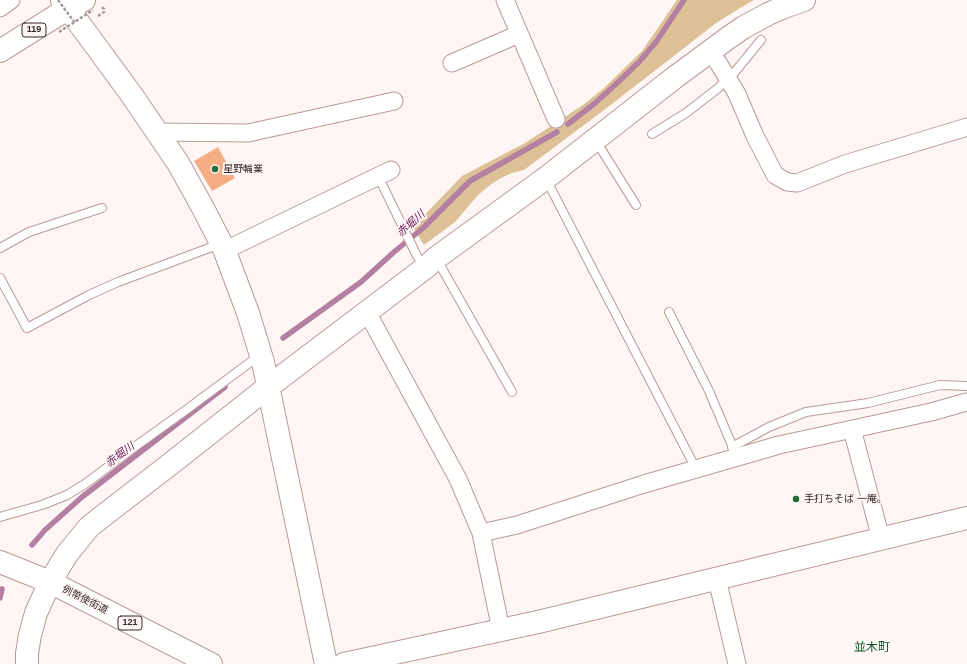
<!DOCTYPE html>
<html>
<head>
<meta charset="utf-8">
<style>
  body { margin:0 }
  canvas { display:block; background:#fdf6f5 }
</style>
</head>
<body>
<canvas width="967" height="664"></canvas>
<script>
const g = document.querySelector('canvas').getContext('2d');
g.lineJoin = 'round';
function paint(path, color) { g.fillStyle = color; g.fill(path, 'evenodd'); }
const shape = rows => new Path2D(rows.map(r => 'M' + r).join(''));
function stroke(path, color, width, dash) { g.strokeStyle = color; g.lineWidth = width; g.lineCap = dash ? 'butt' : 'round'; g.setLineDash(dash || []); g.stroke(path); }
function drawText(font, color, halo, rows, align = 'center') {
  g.font = font + ' Arial,"Noto Sans JP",sans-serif'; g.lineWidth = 4; g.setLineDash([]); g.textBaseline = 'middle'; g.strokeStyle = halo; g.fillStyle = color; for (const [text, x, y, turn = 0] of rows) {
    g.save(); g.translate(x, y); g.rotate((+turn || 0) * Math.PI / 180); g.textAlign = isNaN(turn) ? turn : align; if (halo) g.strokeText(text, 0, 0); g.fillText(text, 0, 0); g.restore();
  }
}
const green = shape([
  [677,0,754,0,735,11,715,24,608,107,524,170,512,173,501,178,490,185,478,195,455,222,424,245,413,227,462,176,525,143,583,105,604,88,642,51]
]);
const stream = shape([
  [568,124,594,104,615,85,639,62,656,42,684,0],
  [283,338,361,282,394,252,423,228,470,181,557,132],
  [32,545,45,530,82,497,225,387],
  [0,598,2,589]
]);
const building = shape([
  [218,147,235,178,212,191,194,161]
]);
const path = shape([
  [98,16,104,12,104,9,102,7]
]);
const lane = shape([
  [652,134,686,113,717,89,734,73,761,40],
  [596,141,636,205],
  [378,176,417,256,425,268],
  [546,179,696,469],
  [0,248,29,232,102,208],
  [436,258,512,392],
  [0,278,27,328,89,295,118,282,220,244],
  [669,312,709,391,734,450],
  [732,447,769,427,806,412,868,403,940,385,967,386],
  [0,517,42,505,67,495,85,484,133,448,186,410,260,355]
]);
const street = shape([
  [505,0,556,119],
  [0,8,11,0],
  [710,52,719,64,737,94,755,136,775,175,787,182,797,183,845,164,967,127],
  [452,63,519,34],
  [157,132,248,133,394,101],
  [224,249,234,246,391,170],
  [367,312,458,479,481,533,501,630],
  [852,429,881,539],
  [481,533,517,525,644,484,779,445,931,412,967,402],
  [717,579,737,664]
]);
const secondary = shape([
  [62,0,131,94,178,163,203,208,224,249,248,313,263,362,326,664],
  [27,664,27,653,30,635,36,613,50,582,67,554,89,527,99,519,173,462,268,387,425,268,436,258,546,178,674,78,728,38,744,27,768,14,784,7,804,0],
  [344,664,538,622,967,518]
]);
const highway = shape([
  [0,51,56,16,84,0],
  [0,562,50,582,211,664]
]);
const pathBridge = shape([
  [58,0,75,23],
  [59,32,93,10]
]);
const markers = [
  [215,169,4,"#1f6b39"],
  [796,499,4,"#1f6b39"]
];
const shields = [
  [34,30,24],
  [130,623,24]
];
const shieldNames = [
  ["119",34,30],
  ["121",130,623]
];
const poiNames = [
  ["星野輪業",223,169],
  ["手打ちそば 一庵。",804,499]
];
const streetNames = [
  ["例幣使街道",85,600,27]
];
const waterNames = [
  ["赤堀川",411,224,-42],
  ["赤堀川",120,455,-37]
];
const quarterNames = [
  ["並木町",872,648]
];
paint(green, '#ddc096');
stroke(stream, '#b480a2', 5.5);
paint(building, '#f5ae83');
stroke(lane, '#b99b97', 10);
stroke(street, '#b99b97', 19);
stroke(secondary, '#b99b97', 24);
stroke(highway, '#b99b97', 24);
stroke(path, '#a29998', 2.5, [3, 2]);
stroke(lane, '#fff', 8);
stroke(street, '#fff', 17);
stroke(secondary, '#fff', 22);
stroke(highway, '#fff', 22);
stroke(pathBridge, '#a29998', 2.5, [3, 2]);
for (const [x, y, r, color] of markers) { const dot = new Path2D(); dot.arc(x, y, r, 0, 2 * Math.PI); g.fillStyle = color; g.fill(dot); stroke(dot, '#fdf6f5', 1.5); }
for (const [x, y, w] of shields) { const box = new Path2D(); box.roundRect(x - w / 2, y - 7, w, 14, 3); g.fillStyle = '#fdf6f5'; g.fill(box); stroke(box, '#352927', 1); }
drawText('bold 9px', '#352927', null, shieldNames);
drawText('10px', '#352927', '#fdf6f5', poiNames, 'left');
drawText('10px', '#352927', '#fdf6f5', streetNames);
drawText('italic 11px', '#671956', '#fdf6f5', waterNames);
drawText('12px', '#0c5529', '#fdf6f5', quarterNames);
</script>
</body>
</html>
